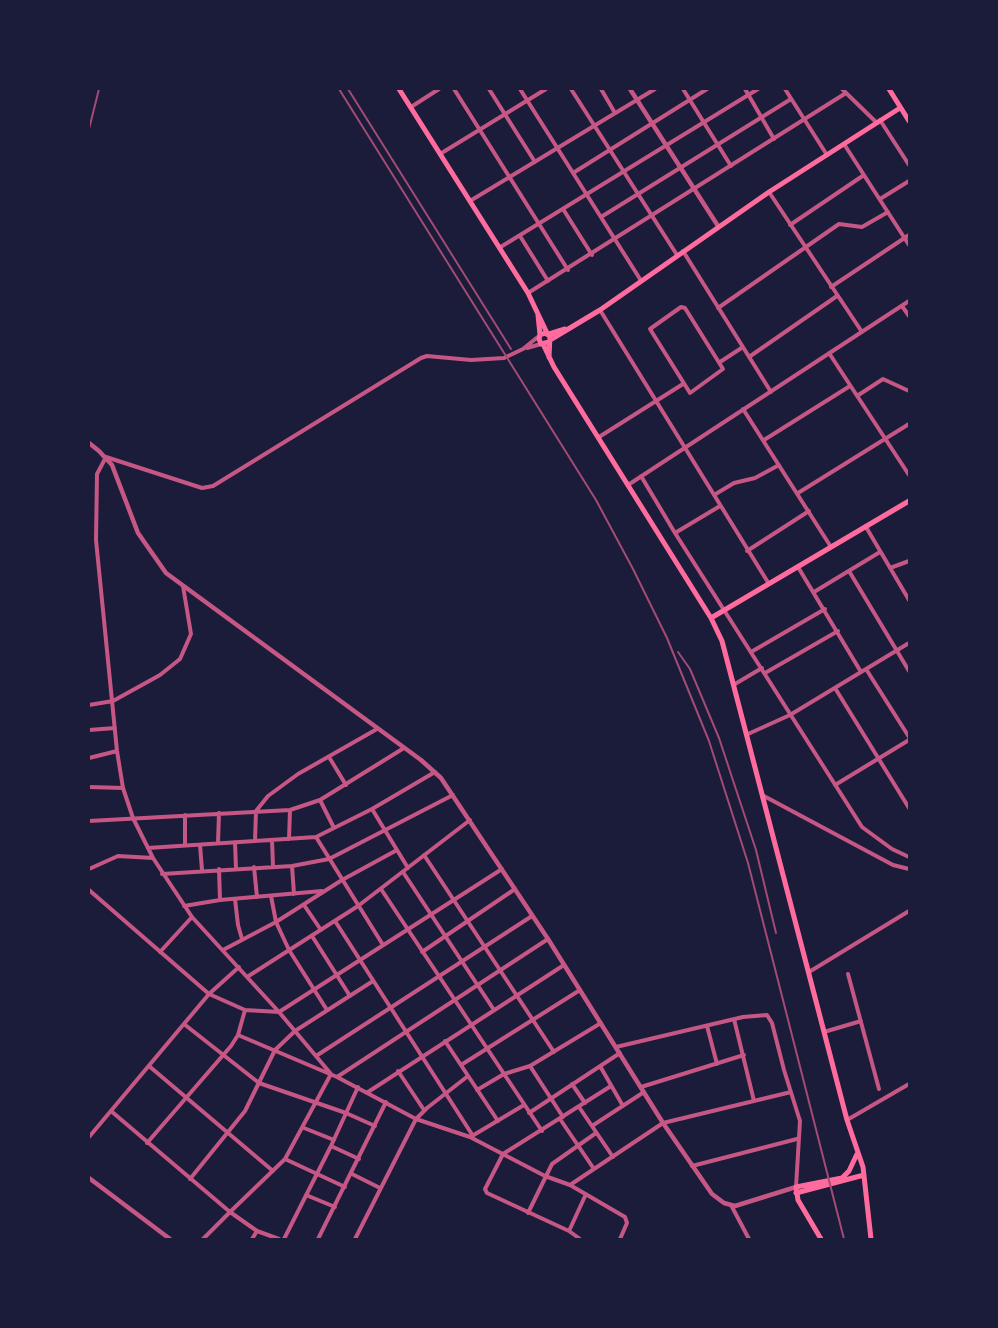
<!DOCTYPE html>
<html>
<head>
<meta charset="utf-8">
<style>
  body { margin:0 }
  #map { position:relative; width:998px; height:1328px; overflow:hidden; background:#1b1b3a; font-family:"Exo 2",sans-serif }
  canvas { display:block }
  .frame { position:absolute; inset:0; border:90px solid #1b1b3a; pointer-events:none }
</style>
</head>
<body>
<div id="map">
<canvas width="998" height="1328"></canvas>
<div class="frame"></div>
</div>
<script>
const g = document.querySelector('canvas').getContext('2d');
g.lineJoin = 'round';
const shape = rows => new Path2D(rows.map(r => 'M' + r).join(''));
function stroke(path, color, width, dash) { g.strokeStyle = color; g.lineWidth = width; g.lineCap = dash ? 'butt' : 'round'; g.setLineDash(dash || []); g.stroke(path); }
const minor = shape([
  [454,89,568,270],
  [489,89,535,162],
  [520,89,640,279],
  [571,89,677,255],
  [601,89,615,113],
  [683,89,731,166],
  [745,89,774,139],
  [785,89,827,155],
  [842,89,877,123],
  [411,107,439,89],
  [880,120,909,165],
  [844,144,909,245],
  [440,154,546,89],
  [573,173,707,89],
  [769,192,862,332],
  [880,199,909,181],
  [470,201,655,89],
  [563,209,592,255],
  [601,217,791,99],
  [790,225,864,175],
  [520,236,548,281],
  [499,248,758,89],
  [683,251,771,392],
  [831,287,909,235],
  [528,293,846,93],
  [902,306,909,316],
  [681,307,685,308,723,369,690,393,650,329,681,307],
  [718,308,839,224,862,227,888,212],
  [600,310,769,584],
  [527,348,541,344],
  [829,353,909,475],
  [749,357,837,296],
  [720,362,743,347],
  [857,396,883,379,909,391],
  [743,409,831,547],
  [599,437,683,384],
  [764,440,850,386],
  [641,476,675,533,862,827,892,849,909,857],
  [628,485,909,301],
  [798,493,909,424],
  [714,495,734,483,755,478,779,465],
  [866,527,909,600],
  [675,533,720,506],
  [747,551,809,511],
  [798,567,861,672],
  [890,568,909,561],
  [849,571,909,671],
  [814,592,880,552],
  [751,652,825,609],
  [866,669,909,737],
  [765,673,838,631],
  [735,684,762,668],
  [835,688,909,808],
  [89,705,113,701,160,675,180,659,191,634,183,586],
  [89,730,115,728],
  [748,734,790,715,909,643],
  [329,757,346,785],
  [89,758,117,751],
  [835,785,909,740],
  [89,787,123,788],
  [762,795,893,865,909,869],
  [320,800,334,828],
  [372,809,408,868],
  [185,815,185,845],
  [89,821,290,810,320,800,404,748],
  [316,837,383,945],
  [289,839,290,810],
  [272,840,273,866],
  [255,841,256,811,268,796,298,774,377,729],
  [235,842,236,869],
  [218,843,219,813],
  [200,845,202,870],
  [148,848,316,837,372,809,435,772],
  [424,855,554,1052],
  [292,866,294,894],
  [254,867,257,897],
  [89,869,118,856,153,858],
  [219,869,220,900],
  [403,872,494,1010],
  [162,874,292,866,329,859,453,795],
  [381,889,542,1131],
  [89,890,209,994,245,1010,279,1012,502,869],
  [271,896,276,922,289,950,327,1010],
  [235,899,238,925,242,939],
  [304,905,321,930],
  [184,906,220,900,322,891],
  [335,921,473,1136],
  [312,936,350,996],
  [223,950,276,922,342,880,397,850],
  [160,952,192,917],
  [422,952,515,889],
  [809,972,909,911],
  [848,974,879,1089],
  [247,977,358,906,470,820],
  [734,1019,754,1101],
  [184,1024,259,1083,346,1113,375,1126],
  [707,1026,717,1064],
  [824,1032,861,1021],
  [238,1035,337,1077,416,1119,470,1137,545,1176,570,1185,625,1217,627,1223,620,1239],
  [445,1041,498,1121],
  [616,1047,743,1017,767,1015,772,1023,784,1070,800,1121,796,1187],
  [316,1056,532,916],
  [461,1065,580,990],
  [149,1066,273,1171],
  [530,1066,563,1117],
  [600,1066,623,1106],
  [398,1071,424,1110],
  [337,1077,548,939],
  [572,1084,585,1103],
  [358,1087,331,1146,359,1159],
  [641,1087,744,1055],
  [477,1090,504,1074,530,1066,601,1023],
  [368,1092,564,965],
  [579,1107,613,1157],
  [111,1111,230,1212,203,1239],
  [529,1113,620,1053],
  [560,1119,594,1169],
  [847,1120,909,1084],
  [592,1126,644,1092],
  [304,1128,334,1140],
  [472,1136,524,1105],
  [89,1137,209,994,239,967],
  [147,1143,231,1046,238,1035,245,1010],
  [285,1159,345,1187],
  [692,1166,797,1139],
  [352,1174,380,1188],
  [190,1179,245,1111,275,1050,295,1031,373,981],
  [570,1185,663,1123,791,1092],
  [306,1195,335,1207],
  [731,1205,749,1239],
  [528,1213,552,1164,596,1133],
  [569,1231,586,1194],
  [252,1239,257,1231],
  [279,1239,257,1231,230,1212,285,1159,331,1074,279,1012,192,917,153,858,133,818,123,788,117,751,96,540,97,474,106,457,202,488,213,486,421,358,427,356,471,360,504,358,523,349,539,336],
  [284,1239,331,1146],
  [318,1239,386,1102],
  [355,1239,416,1119,427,1108,468,1076],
  [580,1239,569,1231,487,1193,485,1189,503,1154,611,1086]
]);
const tertiary = shape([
  [630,89,718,226],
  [89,443,99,451,112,465,138,533,166,573,421,760,441,778,548,939,663,1123,712,1194,724,1203,735,1206,796,1187],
  [89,1178,170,1239]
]);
const secondary = shape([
  [399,89,528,293,547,333],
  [889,89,909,121],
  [538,315,540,335],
  [549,334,565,329],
  [550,340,600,310,769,192,900,108],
  [543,344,554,367,711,618,722,641,847,1120,863,1167,871,1239],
  [549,357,550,336,545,333,540,335,539,339,541,344,549,342],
  [711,618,909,501],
  [796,1193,864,1175],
  [821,1239,798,1200,796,1187,842,1178,849,1171,857,1154]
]);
const rail = shape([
  [339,89,596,500,633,569,667,638,709,741,748,863,844,1239],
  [348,89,511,349],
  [89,129,99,89],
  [678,652,690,669,719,738,756,850,776,933]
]);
stroke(minor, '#c65784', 4);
stroke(tertiary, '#c65784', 4.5);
stroke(secondary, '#ff6b9d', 5);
stroke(rail, '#a44b75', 2);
</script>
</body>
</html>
